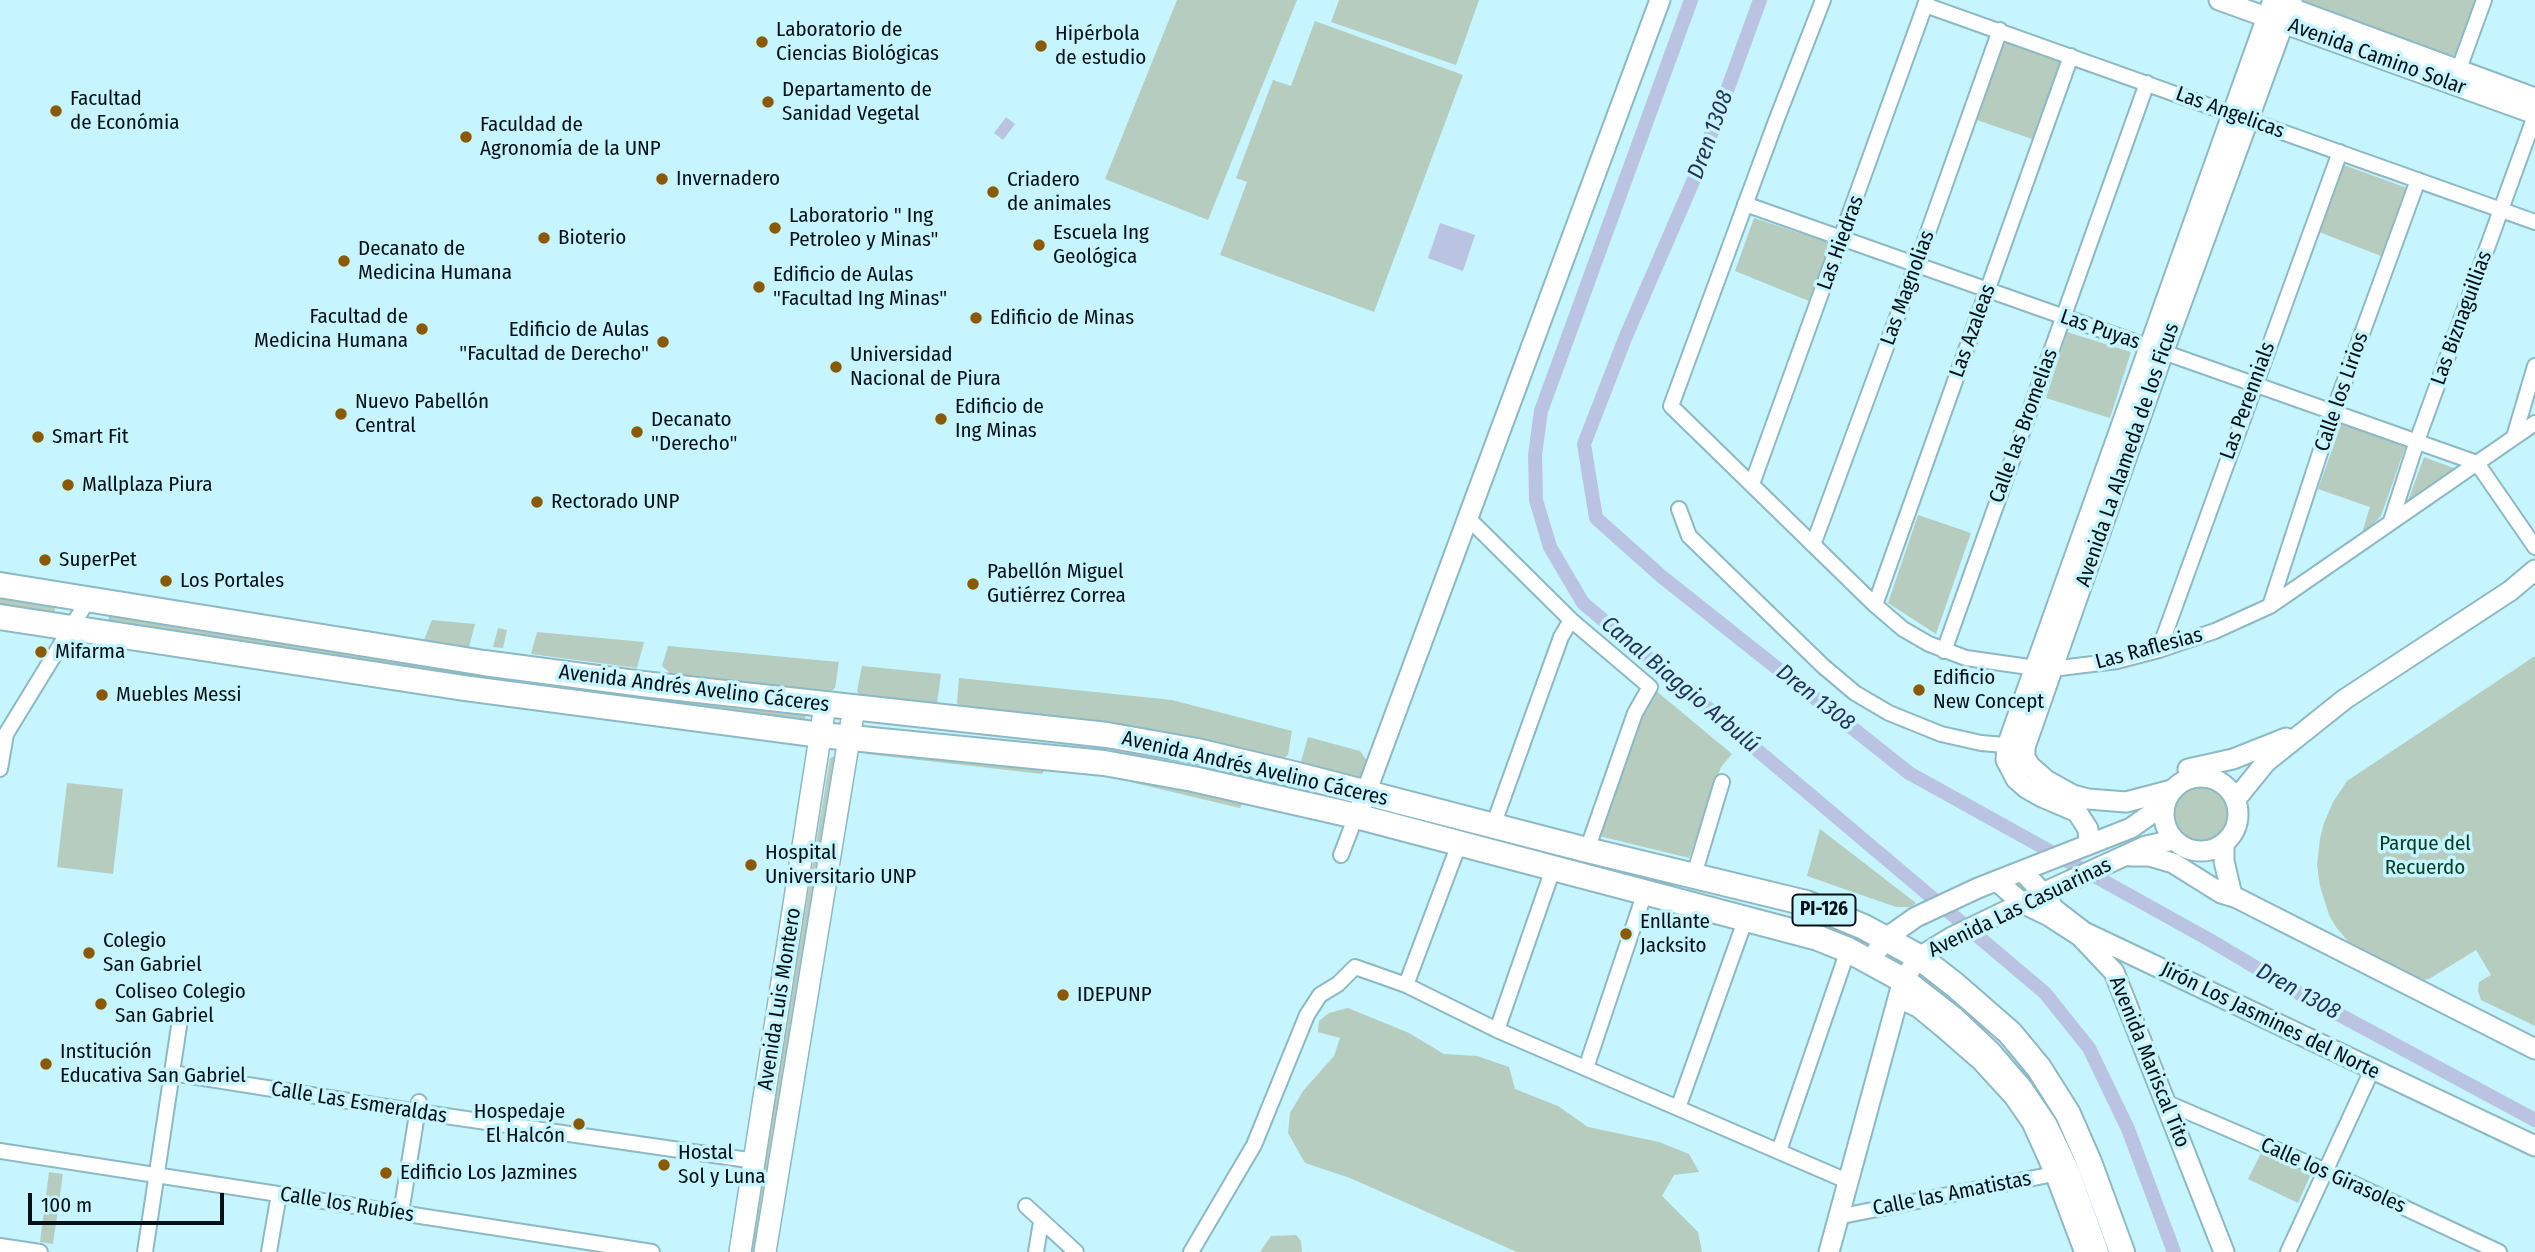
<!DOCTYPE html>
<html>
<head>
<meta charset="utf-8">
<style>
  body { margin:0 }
  #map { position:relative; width:2535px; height:1252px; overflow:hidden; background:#c6f4ff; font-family:"Fira Sans Condensed",sans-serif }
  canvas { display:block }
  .scale { position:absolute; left:28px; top:1193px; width:196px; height:32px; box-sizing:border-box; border:4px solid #021115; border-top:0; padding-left:9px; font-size:21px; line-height:24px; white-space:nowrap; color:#021115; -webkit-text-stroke:5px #c6f4ff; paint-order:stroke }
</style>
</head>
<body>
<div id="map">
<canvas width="2535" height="1252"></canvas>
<div class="scale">100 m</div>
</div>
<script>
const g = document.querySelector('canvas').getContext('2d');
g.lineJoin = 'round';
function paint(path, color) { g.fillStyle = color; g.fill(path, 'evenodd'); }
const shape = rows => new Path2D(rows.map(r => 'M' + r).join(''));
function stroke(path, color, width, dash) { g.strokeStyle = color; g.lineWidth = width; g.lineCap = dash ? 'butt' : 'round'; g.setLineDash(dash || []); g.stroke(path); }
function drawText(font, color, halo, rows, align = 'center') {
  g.font = font + ' "Fira Sans Condensed",sans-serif'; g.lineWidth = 7; g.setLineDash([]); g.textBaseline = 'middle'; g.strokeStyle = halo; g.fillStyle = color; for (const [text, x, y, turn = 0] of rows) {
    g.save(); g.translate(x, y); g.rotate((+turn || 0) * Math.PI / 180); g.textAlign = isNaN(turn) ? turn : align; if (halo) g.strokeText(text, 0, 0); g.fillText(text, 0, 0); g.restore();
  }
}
const green = shape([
  [1177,0,1297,0,1208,220,1105,179],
  [1339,0,1479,0,1456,65,1331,22],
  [2299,0,2477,0,2455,61,2298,3],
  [1315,21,1463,75,1374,312,1220,255,1247,182,1236,178,1273,80,1291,86],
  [2004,42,2062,62,2035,140,1977,120],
  [2344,165,2407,188,2381,256,2319,232],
  [1754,218,1830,243,1809,301,1735,271],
  [2067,332,2131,352,2110,418,2046,398],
  [2342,422,2406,445,2381,516,2361,536,2370,507,2318,489],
  [2424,457,2456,469,2408,501],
  [1918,515,1971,533,1936,634,1888,603],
  [0,598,55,607,53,620,0,611],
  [110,614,806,710,805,719,599,699,107,623],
  [432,620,475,624,469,647,424,640],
  [498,628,507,630,503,648,493,647],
  [537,632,644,642,637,668,531,654],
  [668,646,839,662,835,688,830,692,670,673,662,666],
  [2535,656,2535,1026,2481,1000,2478,991,2479,982,2491,975,2476,950,2429,979,2417,981,2352,946,2336,927,2329,915,2320,886,2317,865,2320,839,2324,823,2333,802,2347,781],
  [862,666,941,674,937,704,861,697,857,691],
  [959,678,1172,700,1292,731,1288,755,1281,760,1125,725,963,708,957,703],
  [1655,690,1732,754,1721,767,1689,858,1599,836,1633,730],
  [1308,737,1360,751,1368,762,1360,782,1300,765],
  [868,750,1045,769,1042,774,866,754],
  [835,756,840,759,761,1252,750,1252,830,758],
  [1131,777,1243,803,1240,808,1130,782],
  [67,783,123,789,113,874,57,867],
  '2171 814a30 30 0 1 1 60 0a30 30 0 1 1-60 0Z',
  [1820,829,1916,903,1910,907,1896,907,1807,876],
  [1348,1008,1409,1033,1444,1054,1477,1056,1509,1067,1515,1089,1558,1106,1588,1127,1659,1142,1689,1154,1699,1172,1674,1175,1662,1196,1698,1232,1702,1252,1517,1252,1350,1178,1305,1163,1288,1133,1290,1113,1303,1091,1334,1056,1340,1038,1318,1032,1319,1021,1329,1013],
  [2262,1151,2311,1174,2298,1203,2248,1179],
  [49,1172,63,1174,53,1244,40,1242],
  [1296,1235,1301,1241,1302,1252,1260,1252,1271,1236]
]);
const water = shape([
  [1006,117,1015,124,1003,140,994,133],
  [1440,223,1475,235,1463,271,1428,258]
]);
const canal = shape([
  [1691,0,1541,411,1535,455,1536,500,1550,547,1583,603,2045,993,2089,1048,2128,1129,2174,1252],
  [1760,0,1698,170,1626,336,1584,444,1596,518,1661,576,1909,773,2208,939,2299,993,2535,1120]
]);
const street = shape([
  [1823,0,1776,121,1671,406,1875,605,1903,629,1929,644,1966,658,2036,668,2052,669,2117,661,2159,650,2215,631,2270,606,2535,423],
  [1925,5,2535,222],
  [2456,77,2484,0],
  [1745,204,2477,463,2535,547],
  [2514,437,2535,366],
  [1752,484,1927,0],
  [1679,509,1689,536,1823,666,1855,693,1889,713,1941,734,1981,743,2016,746],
  [1469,519,1571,620,1650,687,1635,713,1587,850],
  [2391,521,2417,441,2535,116],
  [1813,545,1916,266,2000,30],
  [1875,605,2071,56],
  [2270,606,2333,413,2418,180],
  [2159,650,2340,152],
  [1944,651,2147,83],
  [0,769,6,734,88,600],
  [1493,826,1561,637,1571,620],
  [1341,855,1356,816],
  [1694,875,1722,782],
  [1406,985,1459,844],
  [1898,1000,1918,1010,1941,1029,1980,1063,2012,1098,2030,1124,2053,1175,2082,1252],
  [1497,1030,1553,869],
  [1586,1068,1645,892],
  [172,1073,418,1112,755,1161],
  [2165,1102,2326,1171,2499,1252],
  [1678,1108,1746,918],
  [0,1151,652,1252],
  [1779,1151,1848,950],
  [1026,1206,1076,1252],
  [401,1213,419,1102],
  [1837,1217,2059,1173],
  [0,1246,40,1252],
  [145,1252,179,1026],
  [269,1252,279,1194],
  [1036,1252,1041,1222],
  [1191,1252,1254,1145,1307,1015,1320,995,1338,984,1355,967,1406,985,1497,1030,1847,1181],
  [2288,1252,2372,1070]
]);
const secondary = shape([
  [2219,0,2535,114],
  [2280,4,2535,98],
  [2188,769,2233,759,2286,738],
  '2164 814a37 37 0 1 1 74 0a37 37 0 1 1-74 0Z',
  [2172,790,2126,802,2088,799,2073,795,2046,780,2030,766,2025,757,2025,747,2163,353,2292,0],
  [2236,799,2266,762,2345,699,2510,591,2535,570],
  [1361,806,1660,0],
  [2089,844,2088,829,2077,812,2042,797,2026,788,2016,779,2006,760,2007,746,2273,0],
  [2224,844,2224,861,2231,891],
  [2131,856,2149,856,2173,863,2221,893,2237,898,2535,1049],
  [2022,871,2043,893,2054,909,2084,932,2535,1146],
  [1997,881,2022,903,2049,916,2080,936,2114,972,2224,1252],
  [1870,961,1886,938,1916,917,1978,888,2131,828,2165,804],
  [1829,1252,1903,980,1919,957,1952,937,2043,893,2146,846,2174,840]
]);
const primary = shape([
  [740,1252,825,705],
  [765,1252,854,708]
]);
const highway = shape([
  [0,585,484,663,643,684,1107,735,1197,751,1294,774,1587,850,1806,903,1864,927,1919,957,1955,985,2010,1033,2039,1068,2068,1114,2089,1162,2122,1252],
  [0,617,464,688,753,726,821,735,1104,763,1193,779,1356,816,1818,938,1848,950,1903,980,1953,1019,1989,1053,2020,1089,2045,1126,2067,1172,2096,1252]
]);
const markers = [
  [762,42,7,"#8a5900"],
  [1041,46,7,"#8a5900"],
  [768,102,7,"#8a5900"],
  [56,111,7,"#8a5900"],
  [466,137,7,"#8a5900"],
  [662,179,7,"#8a5900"],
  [993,192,7,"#8a5900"],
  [775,228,7,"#8a5900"],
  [544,238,7,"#8a5900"],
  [1039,245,7,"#8a5900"],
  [344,261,7,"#8a5900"],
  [759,287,7,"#8a5900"],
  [976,318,7,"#8a5900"],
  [422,329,7,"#8a5900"],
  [663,342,7,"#8a5900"],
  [836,367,7,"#8a5900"],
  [341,414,7,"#8a5900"],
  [941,419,7,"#8a5900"],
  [637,432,7,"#8a5900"],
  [38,437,7,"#8a5900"],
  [68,485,7,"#8a5900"],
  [537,502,7,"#8a5900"],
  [45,560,7,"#8a5900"],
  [166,581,7,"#8a5900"],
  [973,584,7,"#8a5900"],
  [41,652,7,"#8a5900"],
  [1919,690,7,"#8a5900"],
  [102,695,7,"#8a5900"],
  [751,865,7,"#8a5900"],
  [1626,934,7,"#8a5900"],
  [89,953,7,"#8a5900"],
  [1063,995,7,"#8a5900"],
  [101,1004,7,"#8a5900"],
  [46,1064,7,"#8a5900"],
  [579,1124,7,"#8a5900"],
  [664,1165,7,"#8a5900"],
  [386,1173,7,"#8a5900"]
];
const shields = [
  [1824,910,63]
];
const shieldNames = [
  ["PI-126",1824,910]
];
const poiNames = [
  ["Laboratorio de",776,30],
  ["Ciencias Biológicas",776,54],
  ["Hipérbola",1055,34],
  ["de estudio",1055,58],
  ["Departamento de",782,90],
  ["Sanidad Vegetal",782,114],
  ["Facultad",70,99],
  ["de Económia",70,123],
  ["Faculdad de",480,125],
  ["Agronomía de la UNP",480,149],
  ["Invernadero",676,179],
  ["Criadero",1007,180],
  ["de animales",1007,204],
  ["Laboratorio \" Ing",789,216],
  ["Petroleo y Minas\"",789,240],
  ["Escuela Ing",1053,233],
  ["Geológica",1053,257],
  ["Bioterio",558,238],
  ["Decanato de",358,249],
  ["Medicina Humana",358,273],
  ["Edificio de Aulas",773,275],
  ["\"Facultad Ing Minas\"",773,299],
  ["Facultad de",408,317,"right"],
  ["Medicina Humana",408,341,"right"],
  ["Edificio de Minas",990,318],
  ["Edificio de Aulas",649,330,"right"],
  ["\"Facultad de Derecho\"",649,354,"right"],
  ["Universidad",850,355],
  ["Nacional de Piura",850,379],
  ["Nuevo Pabellón",355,402],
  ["Central",355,426],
  ["Edificio de",955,407],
  ["Ing Minas",955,431],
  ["Decanato",651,420],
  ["\"Derecho\"",651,444],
  ["Smart Fit",52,437],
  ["Mallplaza Piura",82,485],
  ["Rectorado UNP",551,502],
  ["SuperPet",59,560],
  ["Pabellón Miguel",987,572],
  ["Gutiérrez Correa",987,596],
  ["Los Portales",180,581],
  ["Mifarma",55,652],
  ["Edificio",1933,678],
  ["New Concept",1933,702],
  ["Muebles Messi",116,695],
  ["Hospital",765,853],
  ["Universitario UNP",765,877],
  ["Enllante",1640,922],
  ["Jacksito",1640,946],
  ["Colegio",103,941],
  ["San Gabriel",103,965],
  ["Coliseo Colegio",115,992],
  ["San Gabriel",115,1016],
  ["IDEPUNP",1077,995],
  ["Institución",60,1052],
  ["Educativa San Gabriel",60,1076],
  ["Hospedaje",565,1112,"right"],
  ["El Halcón",565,1136,"right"],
  ["Hostal",678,1153],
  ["Sol y Luna",678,1177],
  ["Edificio Los Jazmines",400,1173]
];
const streetNames = [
  ["Avenida Camino Solar",2377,57,20],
  ["Las Angelicas",2230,113,20],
  ["Las Hiedras",1841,243,-70],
  ["Las Magnolias",1908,288,-70],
  ["Las Biznaguillias",2462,318,-70],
  ["Las Puyas",2100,330,19],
  ["Las Azaleas",1973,331,-70],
  ["Calle los Lirios",2342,392,-71],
  ["Las Perennials",2248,401,-70],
  ["Calle las Bromelias",2024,426,-70],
  ["Avenida La Alameda de los Ficus",2128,455,-71],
  ["Las Raflesias",2149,649,-15],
  ["Avenida Andrés Avelino Cáceres",694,689,7],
  ["Avenida Andrés Avelino Cáceres",1255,769,13],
  ["Avenida Las Casuarinas",2020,908,-26],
  ["Avenida Luis Montero",780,999,-81],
  ["Jirón Los Jasmines del Norte",2270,1021,26],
  ["Avenida Mariscal Tito",2149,1062,68],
  ["Calle Las Esmeraldas",359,1103,9],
  ["Calle los Girasoles",2333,1176,24],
  ["Calle las Amatistas",1952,1194,-11],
  ["Calle los Rubíes",347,1205,9]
];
const parkNames = [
  ["Parque del",2425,844],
  ["Recuerdo",2425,868]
];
const waterNames = [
  ["Dren 1308",1711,135,-70],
  ["Canal Biaggio Arbulú",1680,685,40],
  ["Dren 1308",1815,698,38],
  ["Dren 1308",2298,992,29]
];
paint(green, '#b6ccbe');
paint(water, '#bac4e2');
stroke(canal, '#bac4e2', 14);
stroke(street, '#8cb9c3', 18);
stroke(secondary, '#8cb9c3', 23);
stroke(primary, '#8cb9c3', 24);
stroke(highway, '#8cb9c3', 28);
stroke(street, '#fff', 14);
stroke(secondary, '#fff', 19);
stroke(primary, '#fff', 21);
stroke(highway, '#fff', 24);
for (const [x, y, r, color] of markers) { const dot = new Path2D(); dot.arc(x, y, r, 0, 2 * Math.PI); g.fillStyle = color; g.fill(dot); stroke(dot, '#c6f4ff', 2.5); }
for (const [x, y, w] of shields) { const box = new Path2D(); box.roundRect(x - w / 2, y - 15.5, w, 31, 5); g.fillStyle = '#c6f4ff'; g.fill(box); stroke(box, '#021115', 2); }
drawText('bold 19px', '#021115', null, shieldNames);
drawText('21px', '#021115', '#c6f4ff', poiNames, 'left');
drawText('21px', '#021115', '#c6f4ff', streetNames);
drawText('21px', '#064025', '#c6f4ff', parkNames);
drawText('italic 23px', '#27325b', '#c6f4ff', waterNames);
</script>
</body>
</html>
